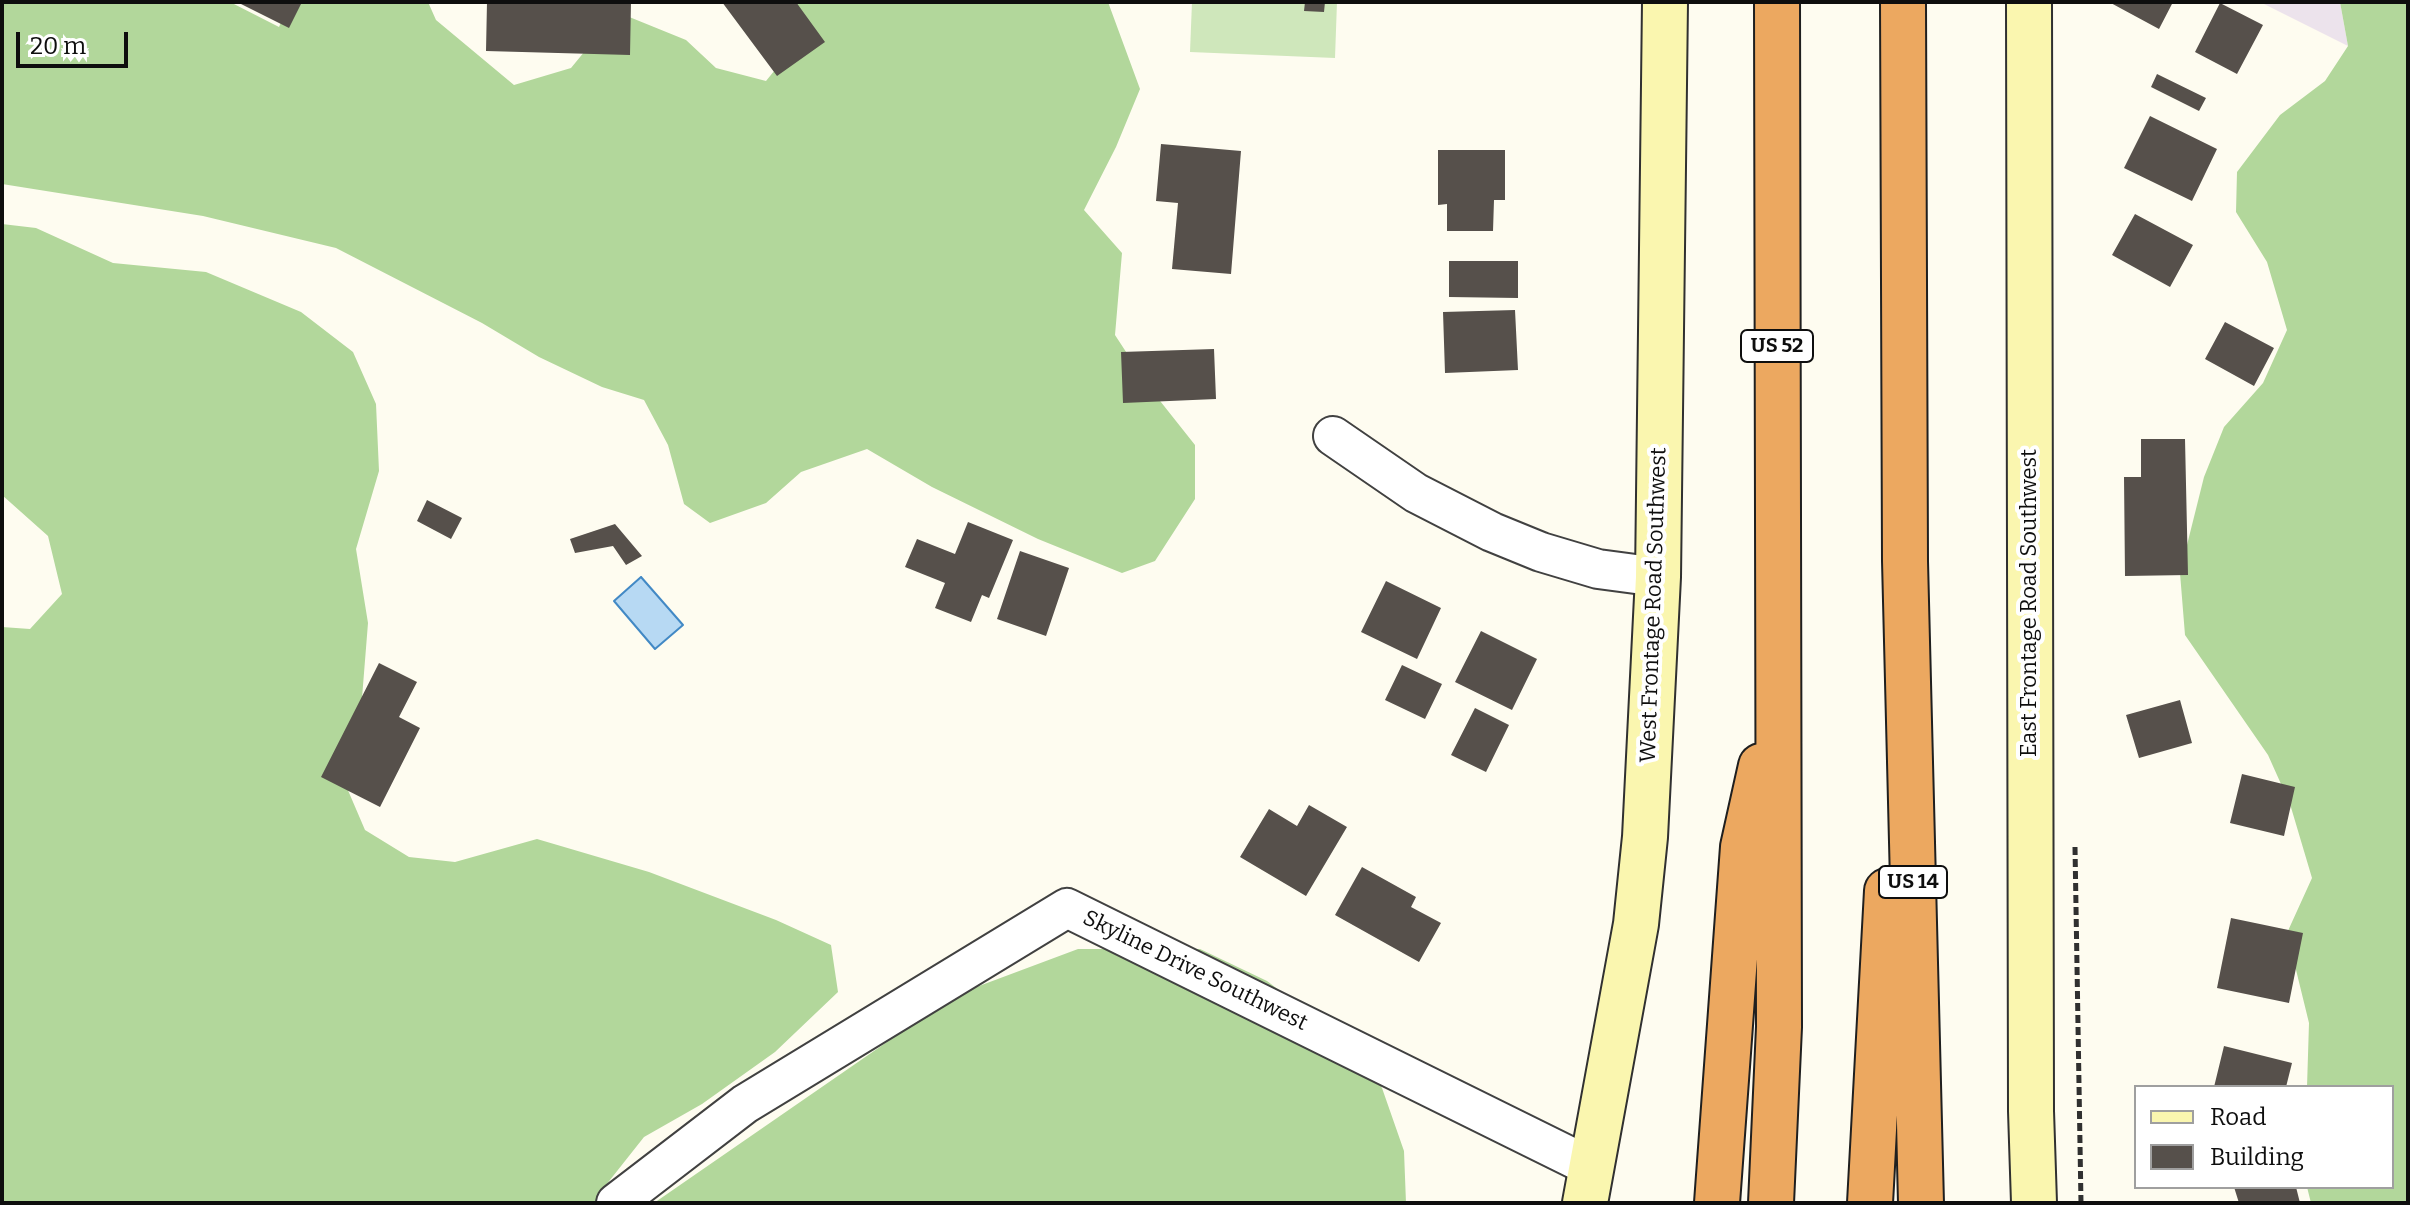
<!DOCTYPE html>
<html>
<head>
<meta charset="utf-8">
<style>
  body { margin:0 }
  #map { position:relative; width:2410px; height:1205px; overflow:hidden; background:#fefcf0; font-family:Bitter,serif }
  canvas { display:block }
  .frame { position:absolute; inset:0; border:4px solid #0e0e0e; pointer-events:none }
  .legend { position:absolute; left:2134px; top:1085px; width:260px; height:104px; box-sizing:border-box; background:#fff; border:2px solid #9f9f9f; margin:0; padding:10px 14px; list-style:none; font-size:24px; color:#0e0e0e }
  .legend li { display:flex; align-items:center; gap:16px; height:40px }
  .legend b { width:40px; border:2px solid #9f9f9f }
  .scale { position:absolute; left:16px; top:32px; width:112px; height:36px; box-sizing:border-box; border:4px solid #0e0e0e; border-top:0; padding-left:10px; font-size:24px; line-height:28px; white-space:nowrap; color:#0e0e0e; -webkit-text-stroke:6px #fff; paint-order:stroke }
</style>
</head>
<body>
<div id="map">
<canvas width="2410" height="1205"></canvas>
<div class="frame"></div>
<ul class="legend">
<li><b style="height:10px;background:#faf6af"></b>Road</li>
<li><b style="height:22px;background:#56504b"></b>Building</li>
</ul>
<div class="scale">20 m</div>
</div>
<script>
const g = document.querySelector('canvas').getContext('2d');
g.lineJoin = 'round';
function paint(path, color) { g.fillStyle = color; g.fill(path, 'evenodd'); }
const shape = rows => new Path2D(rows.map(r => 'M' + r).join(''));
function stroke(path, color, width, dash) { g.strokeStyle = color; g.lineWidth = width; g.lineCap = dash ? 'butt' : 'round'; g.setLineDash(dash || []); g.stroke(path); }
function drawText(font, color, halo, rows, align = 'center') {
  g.font = font + ' Bitter,serif'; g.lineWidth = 8; g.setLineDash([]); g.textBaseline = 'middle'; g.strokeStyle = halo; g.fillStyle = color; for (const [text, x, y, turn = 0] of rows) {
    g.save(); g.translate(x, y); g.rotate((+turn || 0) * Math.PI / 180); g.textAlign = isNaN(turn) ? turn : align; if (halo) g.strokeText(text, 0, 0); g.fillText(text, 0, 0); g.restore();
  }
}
const industrial = shape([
  [2260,2,2340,2,2348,46]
]);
const green = shape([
  [1192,2,1337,2,1335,58,1190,52]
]);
const forest = shape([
  [2,2,230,2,279,27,290,2,428,2,436,20,514,85,571,68,617,12,686,40,716,68,766,81,796,44,795,2,1108,2,1140,89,1116,147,1084,210,1122,253,1115,335,1149,387,1195,445,1195,499,1155,561,1122,573,1038,539,932,487,867,449,801,472,766,503,710,523,684,504,668,445,644,400,602,387,539,357,482,323,336,248,203,216,2,184],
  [2340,2,2408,2,2408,1203,2311,1203,2307,1187,2392,1187,2392,1087,2307,1087,2309,1023,2287,933,2312,878,2290,804,2268,755,2185,635,2180,573,2204,477,2224,427,2263,383,2287,330,2267,262,2236,212,2237,172,2280,115,2325,81,2348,46],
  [2,224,36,228,113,263,206,272,301,312,353,352,376,404,379,471,356,549,368,623,362,698,344,781,365,830,409,857,455,862,537,839,649,872,776,920,831,945,838,992,775,1052,702,1104,644,1137,606,1185,644,1203,2,1203,2,627,30,629,62,594,48,536,2,495],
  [1078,949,1200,949,1267,981,1359,1051,1382,1088,1404,1151,1406,1203,654,1203,955,995]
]);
const water = shape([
  [641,577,683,625,655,649,614,601,641,577]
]);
const building = shape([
  [237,2,302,2,289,28],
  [487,2,631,2,630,55,486,51],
  [722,2,796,2,825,42,777,76],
  [1305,2,1325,2,1324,12,1304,11],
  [2109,2,2173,2,2159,29],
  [2220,3,2263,25,2237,74,2195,52],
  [2157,74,2206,98,2199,111,2151,87],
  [2150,116,2217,149,2192,201,2124,168],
  [1161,144,1241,151,1231,274,1172,269,1178,203,1156,201],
  [1438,150,1505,150,1505,200,1494,200,1493,231,1447,231,1447,204,1438,205],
  [2135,214,2193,245,2170,287,2112,255],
  [1449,261,1518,261,1518,298,1449,297],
  [1515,310,1518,370,1445,373,1443,312],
  [2225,322,2274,348,2254,386,2205,359],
  [1214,349,1216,399,1123,403,1121,352],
  [2141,439,2185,439,2188,575,2125,576,2124,477,2141,477],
  [427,500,462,518,451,539,417,521],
  [968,522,1013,540,989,598,982,595,971,622,935,608,945,583,905,567,917,539,955,554],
  [615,524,642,556,626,565,613,546,575,553,570,539],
  [1020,551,1069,568,1046,636,997,619],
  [1386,581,1441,608,1417,659,1361,632],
  [1481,631,1537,659,1512,710,1455,682],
  [379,663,417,682,399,717,420,728,380,807,321,777],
  [1402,665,1442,684,1425,719,1385,700],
  [2180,700,2192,743,2139,758,2126,715],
  [1475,708,1509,725,1486,772,1451,755],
  [2242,774,2295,787,2284,836,2230,823],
  [1309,805,1347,827,1306,896,1240,857,1269,809,1297,826],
  [1362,867,1416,897,1411,907,1441,923,1419,962,1335,915],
  [2231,918,2303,933,2289,1003,2217,988],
  [2224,1046,2292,1063,2286,1087,2214,1087],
  [2234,1187,2296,1187,2300,1203,2239,1203]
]);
const path = shape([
  [2075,847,2081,1203]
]);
const street = shape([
  [1333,436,1416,493,1492,532,1541,552,1598,569,1658,577],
  [616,1203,745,1104,1067,908,1591,1167]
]);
const secondary = shape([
  [2029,2,2031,1111,2034,1203],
  [1585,1203,1636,924,1645,837,1658,577,1665,2]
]);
const highway = shape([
  [1903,2,1905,561,1921,1203],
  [1717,1203,1743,847,1761,766],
  [1771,1203,1779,1027,1777,2],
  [1870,1203,1887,891]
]);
const shields = [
  [1777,346,72],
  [1913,882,68]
];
const shieldNames = [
  ["US 52",1777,346],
  ["US 14",1913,882]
];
const streetNames = [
  ["East Frontage Road Southwest",2030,603,-90],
  ["West Frontage Road Southwest",1654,605,-88],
  ["Skyline Drive Southwest",1195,971,26]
];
paint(industrial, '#ece3ec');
paint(green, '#cfe7bb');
paint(forest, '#b2d79b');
paint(water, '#b7d9f3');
stroke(water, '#4289c5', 2);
paint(building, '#56504b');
stroke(street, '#414141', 42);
stroke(secondary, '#303030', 48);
stroke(highway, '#1f1f1f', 48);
stroke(path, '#303030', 5, [8, 4]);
stroke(street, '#fff', 38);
stroke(secondary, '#faf6af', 44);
stroke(highway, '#eca860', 44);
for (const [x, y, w] of shields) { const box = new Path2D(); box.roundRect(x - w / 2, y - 16, w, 32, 6); g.fillStyle = '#fff'; g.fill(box); stroke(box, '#0e0e0e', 2); }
drawText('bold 20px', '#0e0e0e', null, shieldNames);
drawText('22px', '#0e0e0e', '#fff', streetNames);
</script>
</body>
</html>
